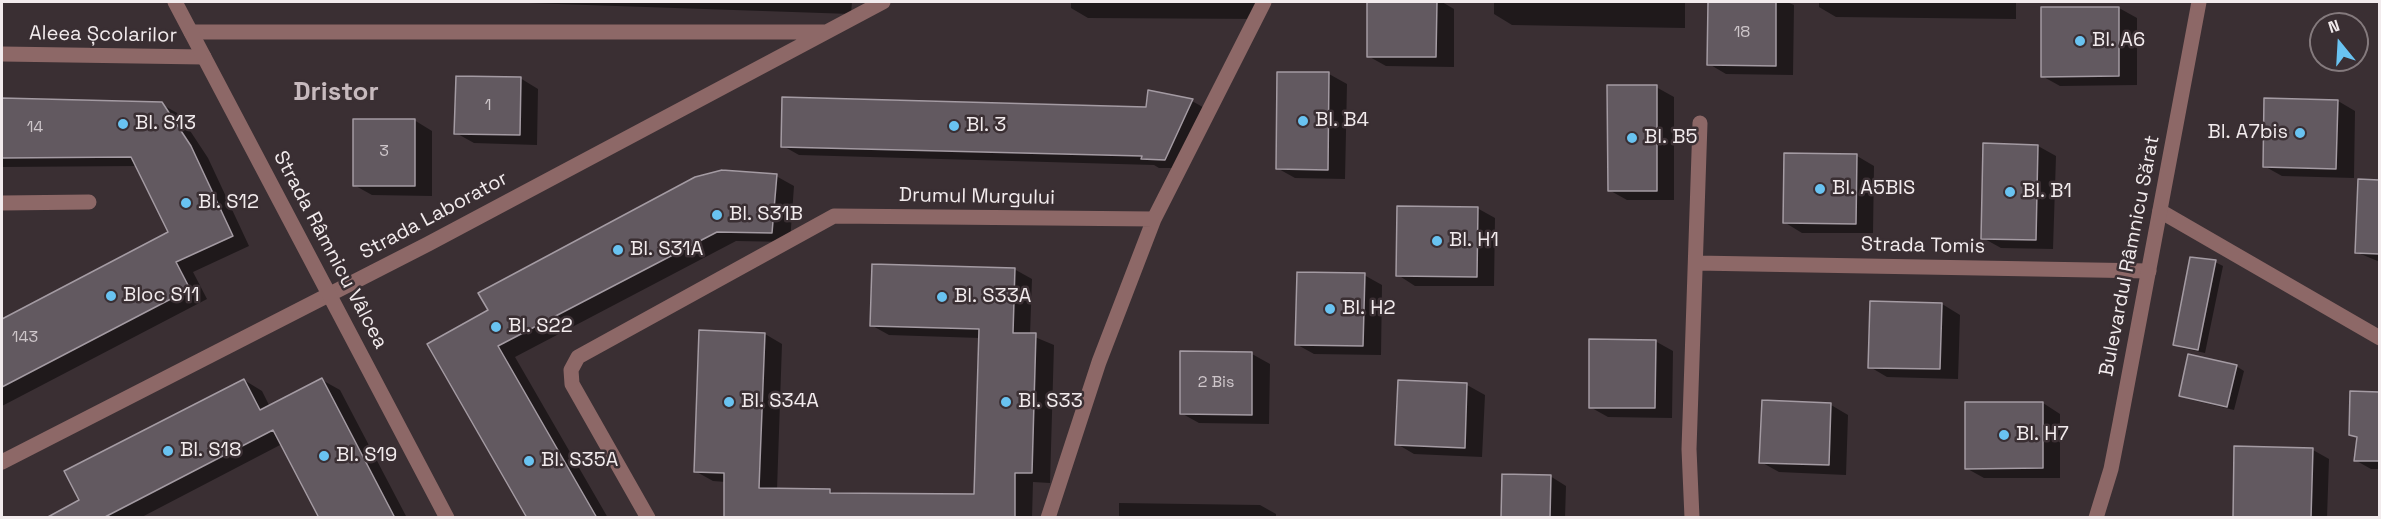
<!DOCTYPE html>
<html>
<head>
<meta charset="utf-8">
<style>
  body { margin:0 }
  #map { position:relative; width:2381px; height:519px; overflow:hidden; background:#3a2f33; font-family:"Space Grotesk",sans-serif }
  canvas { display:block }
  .frame { position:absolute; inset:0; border:3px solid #f2ebed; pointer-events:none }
  .north { position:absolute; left:2309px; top:12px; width:60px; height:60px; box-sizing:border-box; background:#3a2f33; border:2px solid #847a7d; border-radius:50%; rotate:342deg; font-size:16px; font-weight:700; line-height:24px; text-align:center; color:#f2ebed }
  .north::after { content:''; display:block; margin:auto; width:21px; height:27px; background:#69c3f1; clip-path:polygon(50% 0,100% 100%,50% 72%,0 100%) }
</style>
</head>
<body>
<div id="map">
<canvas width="2381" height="519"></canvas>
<div class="frame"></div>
<div class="north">N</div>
</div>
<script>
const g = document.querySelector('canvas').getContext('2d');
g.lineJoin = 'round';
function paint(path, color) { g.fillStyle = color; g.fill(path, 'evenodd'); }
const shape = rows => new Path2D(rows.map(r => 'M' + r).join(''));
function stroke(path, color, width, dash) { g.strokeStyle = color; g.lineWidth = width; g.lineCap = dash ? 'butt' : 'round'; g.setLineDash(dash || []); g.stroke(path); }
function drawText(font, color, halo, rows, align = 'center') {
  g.font = font + ' "Space Grotesk",sans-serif'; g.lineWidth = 5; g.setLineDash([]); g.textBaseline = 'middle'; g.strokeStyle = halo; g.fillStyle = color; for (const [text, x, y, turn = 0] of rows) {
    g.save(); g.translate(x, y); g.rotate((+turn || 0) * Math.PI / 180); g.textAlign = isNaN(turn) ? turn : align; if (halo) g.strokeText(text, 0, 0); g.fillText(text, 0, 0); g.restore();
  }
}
const shadow = shape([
  [499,2,852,2,851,14],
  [1071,2,1264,2,1264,19,1088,18,1071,8],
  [1369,2,1442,2,1454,9,1454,67,1386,66,1368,56],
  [1494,2,1685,2,1685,28,1512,25,1494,14],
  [1710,2,1787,2,1794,5,1793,75,1726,74,1709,64],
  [1819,2,2016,2,2016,19,1836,17,1819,7],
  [2042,8,2119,8,2137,18,2137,85,2060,86,2042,76],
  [1279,73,1329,74,1347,84,1345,179,1295,178,1277,168],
  [520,78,538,89,537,145,474,143,456,133],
  [1656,87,1674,97,1674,200,1627,200,1609,190],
  [2,100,161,104,179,114,208,158,249,246,193,272,207,299,2,406,2,320,170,233,138,166,2,167],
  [1192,101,1208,110,1182,168,1159,168,1154,165,799,155,783,146,1147,108],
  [2338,101,2355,111,2354,178,2282,176,2264,166],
  [414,120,432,131,432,196,372,195,354,185],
  [2038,146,2056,156,2053,249,2001,248,1983,238],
  [1857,156,1874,166,1873,233,1802,233,1784,222],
  [776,176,794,186,790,242,736,241,515,357,608,518,528,518,490,310],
  [2359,181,2380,182,2380,262,2356,252],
  [1477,208,1495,218,1494,286,1415,286,1398,275],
  [2215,262,2223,266,2205,353,2182,348,2175,344],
  [1014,269,1032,279,1030,335,1054,345,1050,483,1033,482,1032,518,726,518,726,482,713,481,695,471,765,334,782,344,777,490,830,491,836,495,976,496,980,338,889,335,871,325],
  [1364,275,1382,285,1381,355,1314,354,1296,344],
  [1942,304,1960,315,1958,379,1887,377,1870,367],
  [1655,341,1673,351,1672,418,1608,417,1590,407],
  [1252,354,1270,364,1269,424,1199,423,1181,413],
  [2236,366,2244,371,2234,410,2188,399,2181,395],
  [244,380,262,391,270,407,322,380,340,390,407,518,320,518,282,444,140,518,49,518,81,500],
  [1399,382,1467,385,1485,395,1482,457,1414,454,1397,444],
  [2351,393,2380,393,2380,469,2371,469,2355,460,2358,439,2351,434],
  [2043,403,2060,414,2060,478,1984,478,1966,468],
  [1831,405,1848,415,1846,475,1779,472,1761,462],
  [2313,450,2329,459,2327,518,2235,518],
  [1550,476,1566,486,1565,518,1503,518],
  [1119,503,1260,505,1276,514,1276,518,1119,518]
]);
const building = shape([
  [1367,2,1437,2,1436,57,1367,57,1367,2],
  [1708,2,1776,2,1776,66,1707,65,1708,2],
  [2041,7,2119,7,2119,76,2041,77,2041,7],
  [1277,72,1329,72,1328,170,1276,169,1277,72],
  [456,76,521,77,520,135,454,134,456,76],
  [1607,85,1657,85,1657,191,1608,191,1607,85],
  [1148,90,1193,99,1165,160,1141,159,1142,156,781,147,782,97,1146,107,1148,90],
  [2,98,162,102,191,146,233,236,176,262,190,289,2,387,2,319,168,232,131,157,2,158,2,98],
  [2264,98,2338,100,2336,169,2263,167,2264,98],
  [353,119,415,119,415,186,353,186,353,119],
  [1983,143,2038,145,2036,240,1981,239,1983,143],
  [1784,153,1857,154,1856,224,1783,223,1784,153],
  [722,170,777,174,772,233,717,232,498,346,597,518,527,518,427,344,488,310,478,293,695,177,722,170],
  [2358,179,2379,180,2379,254,2355,253,2358,179],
  [1397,206,1478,207,1477,277,1396,276,1397,206],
  [2190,257,2216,260,2198,350,2173,345,2190,257],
  [872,264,1015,268,1013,333,1036,333,1032,473,1015,473,1015,518,724,518,724,473,694,472,699,330,765,333,759,488,830,489,830,493,974,494,979,329,870,326,872,264],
  [1297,272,1365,273,1363,346,1295,345,1297,272],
  [1870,301,1942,303,1940,369,1868,368,1870,301],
  [1589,339,1656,340,1655,408,1589,408,1589,339],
  [1180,351,1252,352,1252,415,1180,414,1180,351],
  [2188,354,2237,365,2227,407,2179,396,2188,354],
  [322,378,395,518,319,518,273,430,103,518,46,518,79,500,64,471,244,379,260,410,322,378],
  [1398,380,1467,383,1465,448,1395,445,1398,380],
  [2350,391,2379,392,2379,461,2354,461,2357,437,2349,435,2350,391],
  [1762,400,1831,403,1829,465,1759,463,1762,400],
  [1965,402,2043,402,2043,468,1965,469,1965,402],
  [2234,446,2313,448,2311,518,2233,518,2234,446],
  [1502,474,1551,475,1550,518,1501,518,1502,474]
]);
const minor = shape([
  [191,32,825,32],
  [2,54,204,57],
  [2,203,89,202],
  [2160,211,2380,338],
  [1696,263,2149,271],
  [2,462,428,244,883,2],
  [648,518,572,384,571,370,578,357,834,216,1154,219],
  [1048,518,1099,362,1154,219,1264,2],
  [1692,518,1689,449,1700,123]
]);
const tertiary = shape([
  [175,2,447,518],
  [2096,518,2111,469,2120,423,2199,2]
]);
const markers = [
  [2080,41,6,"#69c3f1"],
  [1303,121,6,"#69c3f1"],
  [123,124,6,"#69c3f1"],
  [954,126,6,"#69c3f1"],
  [2300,133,6,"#69c3f1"],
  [1632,138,6,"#69c3f1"],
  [1820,189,6,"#69c3f1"],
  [2010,192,6,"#69c3f1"],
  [186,203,6,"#69c3f1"],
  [717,215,6,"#69c3f1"],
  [1437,241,6,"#69c3f1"],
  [618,250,6,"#69c3f1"],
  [111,296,6,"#69c3f1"],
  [942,297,6,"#69c3f1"],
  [1330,309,6,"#69c3f1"],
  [496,327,6,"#69c3f1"],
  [729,402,6,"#69c3f1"],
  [1006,402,6,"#69c3f1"],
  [2004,435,6,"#69c3f1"],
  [168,451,6,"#69c3f1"],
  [324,456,6,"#69c3f1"],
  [529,461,6,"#69c3f1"]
];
const numberNames = [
  ["18",1742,33],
  ["1",488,106],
  ["14",35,128],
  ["3",384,152],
  ["143",25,338],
  ["2 Bis",1216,383]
];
const streetNames = [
  ["Aleea Școlarilor",103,35,1],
  ["Drumul Murgului",977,197,1],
  ["Strada Laborator",434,216,-28],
  ["Strada Tomis",1923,246,1],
  ["Strada Râmnicu Vâlcea",330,250,62],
  ["Bulevardul Râmnicu Sărat",2130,256,-79]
];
const poiNames = [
  ["Bl. A6",2092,41],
  ["Bl. B4",1315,121],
  ["Bl. S13",135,124],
  ["Bl. 3",966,126],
  ["Bl. A7bis",2288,133,"right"],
  ["Bl. B5",1644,138],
  ["Bl. A5BIS",1832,189],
  ["Bl. B1",2022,192],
  ["Bl. S12",198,203],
  ["Bl. S31B",729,215],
  ["Bl. H1",1449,241],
  ["Bl. S31A",630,250],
  ["Bloc S11",123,296],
  ["Bl. S33A",954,297],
  ["Bl. H2",1342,309],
  ["Bl. S22",508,327],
  ["Bl. S34A",741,402],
  ["Bl. S33",1018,402],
  ["Bl. H7",2016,435],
  ["Bl. S18",180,451],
  ["Bl. S19",336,456],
  ["Bl. S35A",541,461]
];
const districtNames = [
  ["Dristor",336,93]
];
paint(shadow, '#0007');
paint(building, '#625960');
stroke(building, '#a49ba3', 1.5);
stroke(minor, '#8d6867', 15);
stroke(tertiary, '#8d6867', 15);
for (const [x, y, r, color] of markers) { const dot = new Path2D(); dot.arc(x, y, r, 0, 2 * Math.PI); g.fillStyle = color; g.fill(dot); stroke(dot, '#3a2f33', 2); }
drawText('16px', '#cec6ca', null, numberNames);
drawText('20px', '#f2ebed', '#3a2f33', streetNames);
drawText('20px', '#f2ebed', '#3a2f33', poiNames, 'left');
drawText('bold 26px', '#c7babe', '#3a2f33', districtNames);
</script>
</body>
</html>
